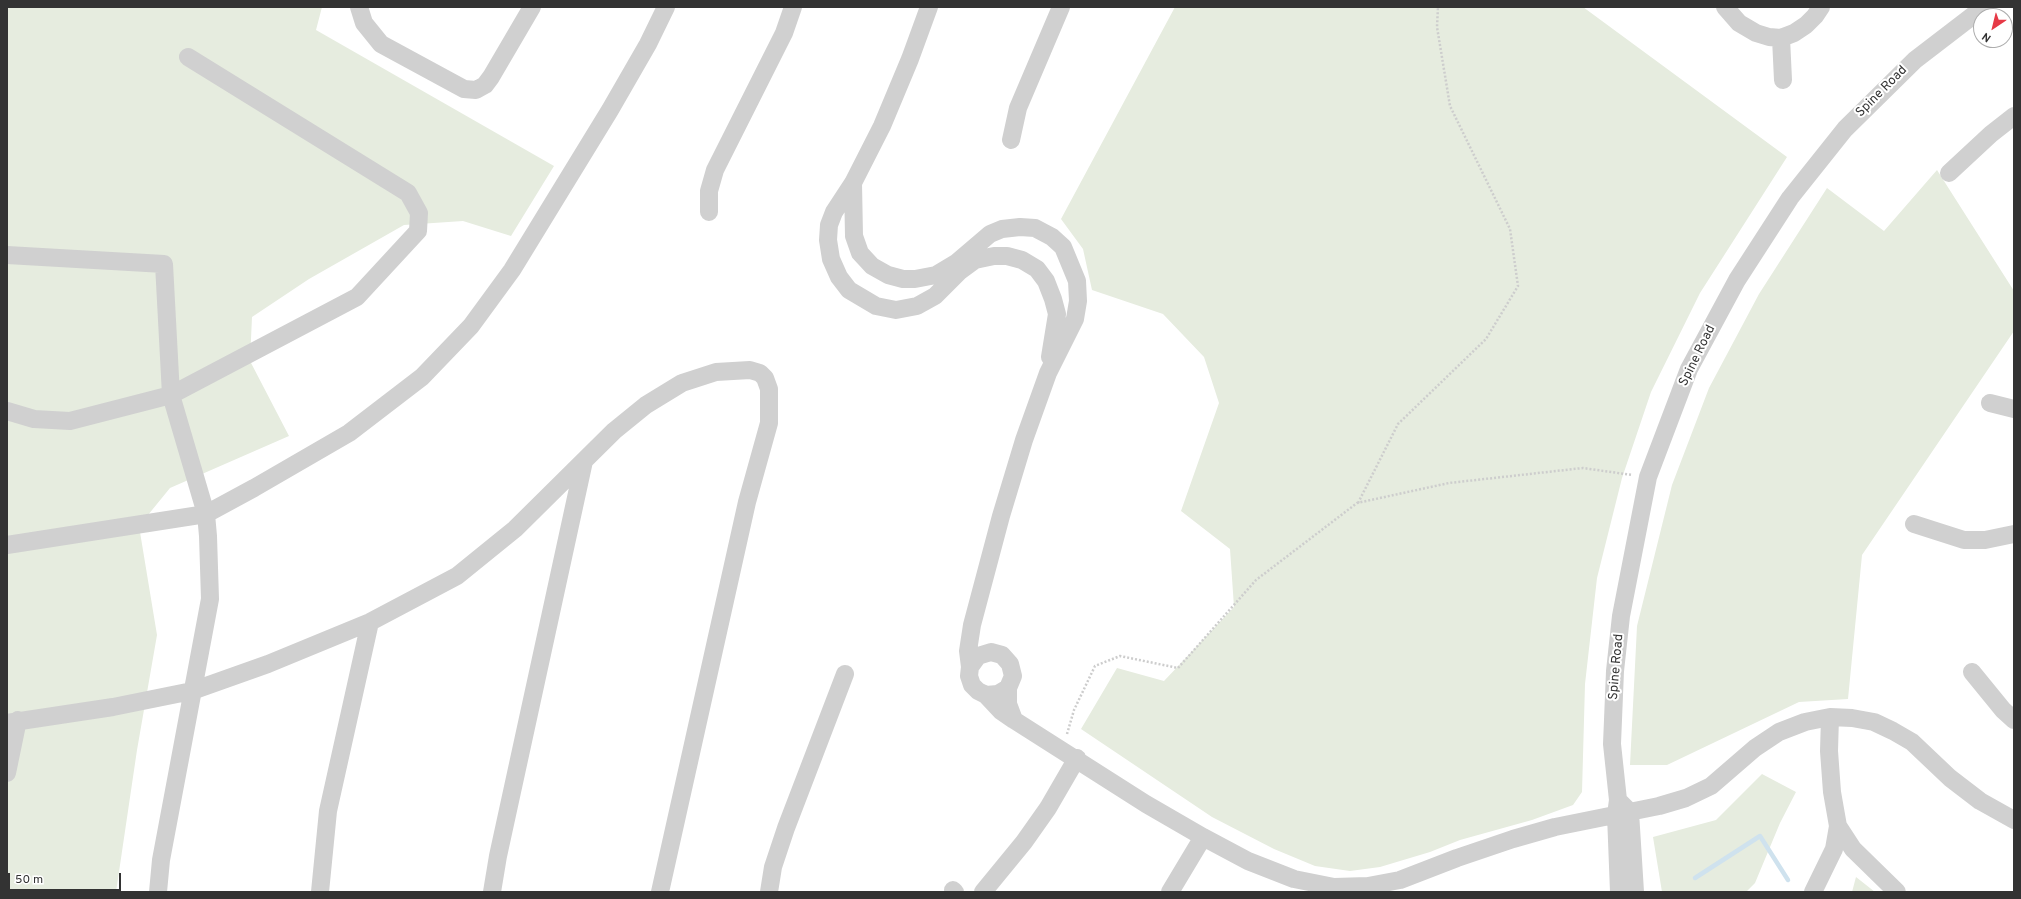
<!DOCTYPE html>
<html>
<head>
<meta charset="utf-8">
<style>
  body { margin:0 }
  #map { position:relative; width:2021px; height:899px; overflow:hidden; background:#fff; font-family:Overpass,sans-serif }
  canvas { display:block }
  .frame { position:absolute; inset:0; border:8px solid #333; pointer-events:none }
  .north { position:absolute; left:1973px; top:8px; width:40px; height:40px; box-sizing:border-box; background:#fff; border:1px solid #adadad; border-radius:50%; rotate:215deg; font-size:11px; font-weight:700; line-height:16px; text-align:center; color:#333 }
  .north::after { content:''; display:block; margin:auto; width:14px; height:18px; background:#e63946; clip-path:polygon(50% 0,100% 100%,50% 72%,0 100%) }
  .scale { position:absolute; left:8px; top:873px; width:113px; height:18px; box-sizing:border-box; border:2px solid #333; border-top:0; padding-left:5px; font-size:12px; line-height:14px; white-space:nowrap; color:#333; -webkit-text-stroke:3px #fff; paint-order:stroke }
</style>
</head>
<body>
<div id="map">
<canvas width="2021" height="899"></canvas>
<div class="frame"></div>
<div class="north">N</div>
<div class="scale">50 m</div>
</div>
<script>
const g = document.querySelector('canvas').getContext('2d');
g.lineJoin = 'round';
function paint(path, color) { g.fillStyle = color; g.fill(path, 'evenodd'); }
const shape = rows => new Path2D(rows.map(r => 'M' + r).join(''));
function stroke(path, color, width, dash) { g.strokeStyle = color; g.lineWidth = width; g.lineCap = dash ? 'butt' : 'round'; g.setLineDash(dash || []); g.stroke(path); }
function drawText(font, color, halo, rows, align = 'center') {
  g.font = font + ' Overpass,sans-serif'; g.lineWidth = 4; g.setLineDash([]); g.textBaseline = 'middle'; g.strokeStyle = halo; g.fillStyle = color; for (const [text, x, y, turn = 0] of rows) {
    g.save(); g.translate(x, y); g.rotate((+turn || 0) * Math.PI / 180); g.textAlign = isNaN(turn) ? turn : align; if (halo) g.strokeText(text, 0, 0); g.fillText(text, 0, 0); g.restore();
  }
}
const green = shape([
  [7,7,322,7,316,30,554,166,511,236,463,221,404,225,309,279,252,317,250,361,289,436,170,488,139,526,157,635,137,750,116,892,7,892],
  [1175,7,1583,7,1787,157,1700,293,1651,392,1622,478,1597,578,1585,684,1582,792,1573,805,1532,820,1460,840,1430,852,1380,867,1350,871,1315,866,1274,849,1212,817,1081,729,1117,668,1164,681,1234,607,1230,549,1181,511,1219,403,1204,357,1163,314,1092,290,1083,249,1061,219],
  [1937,170,2014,291,2014,331,1862,555,1848,699,1799,702,1667,765,1630,765,1637,626,1672,485,1709,388,1759,294,1827,188,1884,231],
  [1762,774,1796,792,1780,823,1755,883,1746,892,1662,892,1653,837,1716,820],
  [1856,877,1875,892,1852,892]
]);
const stream = shape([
  [1695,878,1760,836,1788,880]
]);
const path = shape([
  [1358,503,1398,424,1486,339,1518,286,1510,229,1450,106,1437,27,1438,7],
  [1067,734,1074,710,1095,666,1120,656,1178,668,1256,580,1357,503,1449,483,1583,468,1632,475]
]);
const minor = shape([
  [359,7,364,23,381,44,464,89,476,90,485,85,491,77,532,7],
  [929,7,910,59,882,126,853,183,834,212,829,225,828,240,831,259,839,277,849,290,876,306,896,310,917,306,935,296,960,271,975,260,994,256,1007,256,1022,260,1037,269,1046,281,1053,299,1057,314,1050,357],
  [1725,7,1739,23,1756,33,1769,37,1781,38,1794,33,1806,25,1815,16,1821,7],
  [1781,38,1783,80],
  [1011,140,1018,108,1061,7],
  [1949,173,1991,134,2014,116],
  [853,183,854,236,860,253,872,266,888,275,903,279,915,279,936,275,956,263,990,234,1002,229,1020,227,1035,228,1052,237,1063,247,1077,281,1078,301,1075,319,1048,373,1024,440,1001,516,972,625,968,651,970,667],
  [709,212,709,191,715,170,784,33,793,7],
  [7,255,164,264,171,395,206,514,208,536,210,599,161,860,158,892],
  [1990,403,2014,409],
  [7,411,34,419,70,421,171,395,357,297,418,231,419,213,408,193,188,57],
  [1914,524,1964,540,1985,540,2014,534],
  [7,545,206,514,254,488,349,433,422,377,471,326,512,270,610,110,648,44,666,7],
  [1972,672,2003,710,2014,720],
  [1008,688,998,694,986,695,978,691,972,685,969,676,970,667,978,656,991,652,1002,655,1010,664,1013,676,1008,688,1008,704,1014,720],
  [986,695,1001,711,1014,720,1146,804,1203,837,1248,861,1294,879,1334,887,1368,886,1400,880,1457,858,1513,839,1555,827,1659,806,1686,798,1711,786,1755,748,1779,732,1805,722,1830,717,1852,718,1874,722,1893,731,1912,742,1950,778,1980,801,2014,820],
  [7,723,113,707,192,691,268,664,370,622,457,576,515,529,614,431,646,405,682,383,716,372,750,370,760,373,765,378,769,389,769,423,747,502,660,892],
  [7,773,18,720],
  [1618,800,1612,744,1615,671,1621,616,1648,477,1689,369,1737,280,1790,198,1845,129,1915,60,1984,7],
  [1838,826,1853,849,1897,892],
  [953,890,955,892],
  [320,892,328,811,370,622],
  [492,892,498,856,584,461],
  [769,892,773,867,786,828,845,674],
  [983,892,1024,842,1048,808,1077,758],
  [1170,892,1203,837],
  [1619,892,1616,815,1618,800,1630,812,1635,892],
  [1813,892,1834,849,1838,826,1832,792,1829,751,1830,717]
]);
const streetNames = [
  ["Spine Road",1882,92,-45],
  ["Spine Road",1698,356,-64],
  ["Spine Road",1617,667,-85]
];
paint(green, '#e6ecdf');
stroke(stream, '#cfe2ee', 4.5);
stroke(path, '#cdcdcd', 2.5, [2, 2]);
stroke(minor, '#d0d0d0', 18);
drawText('13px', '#333', '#fff', streetNames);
</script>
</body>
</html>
